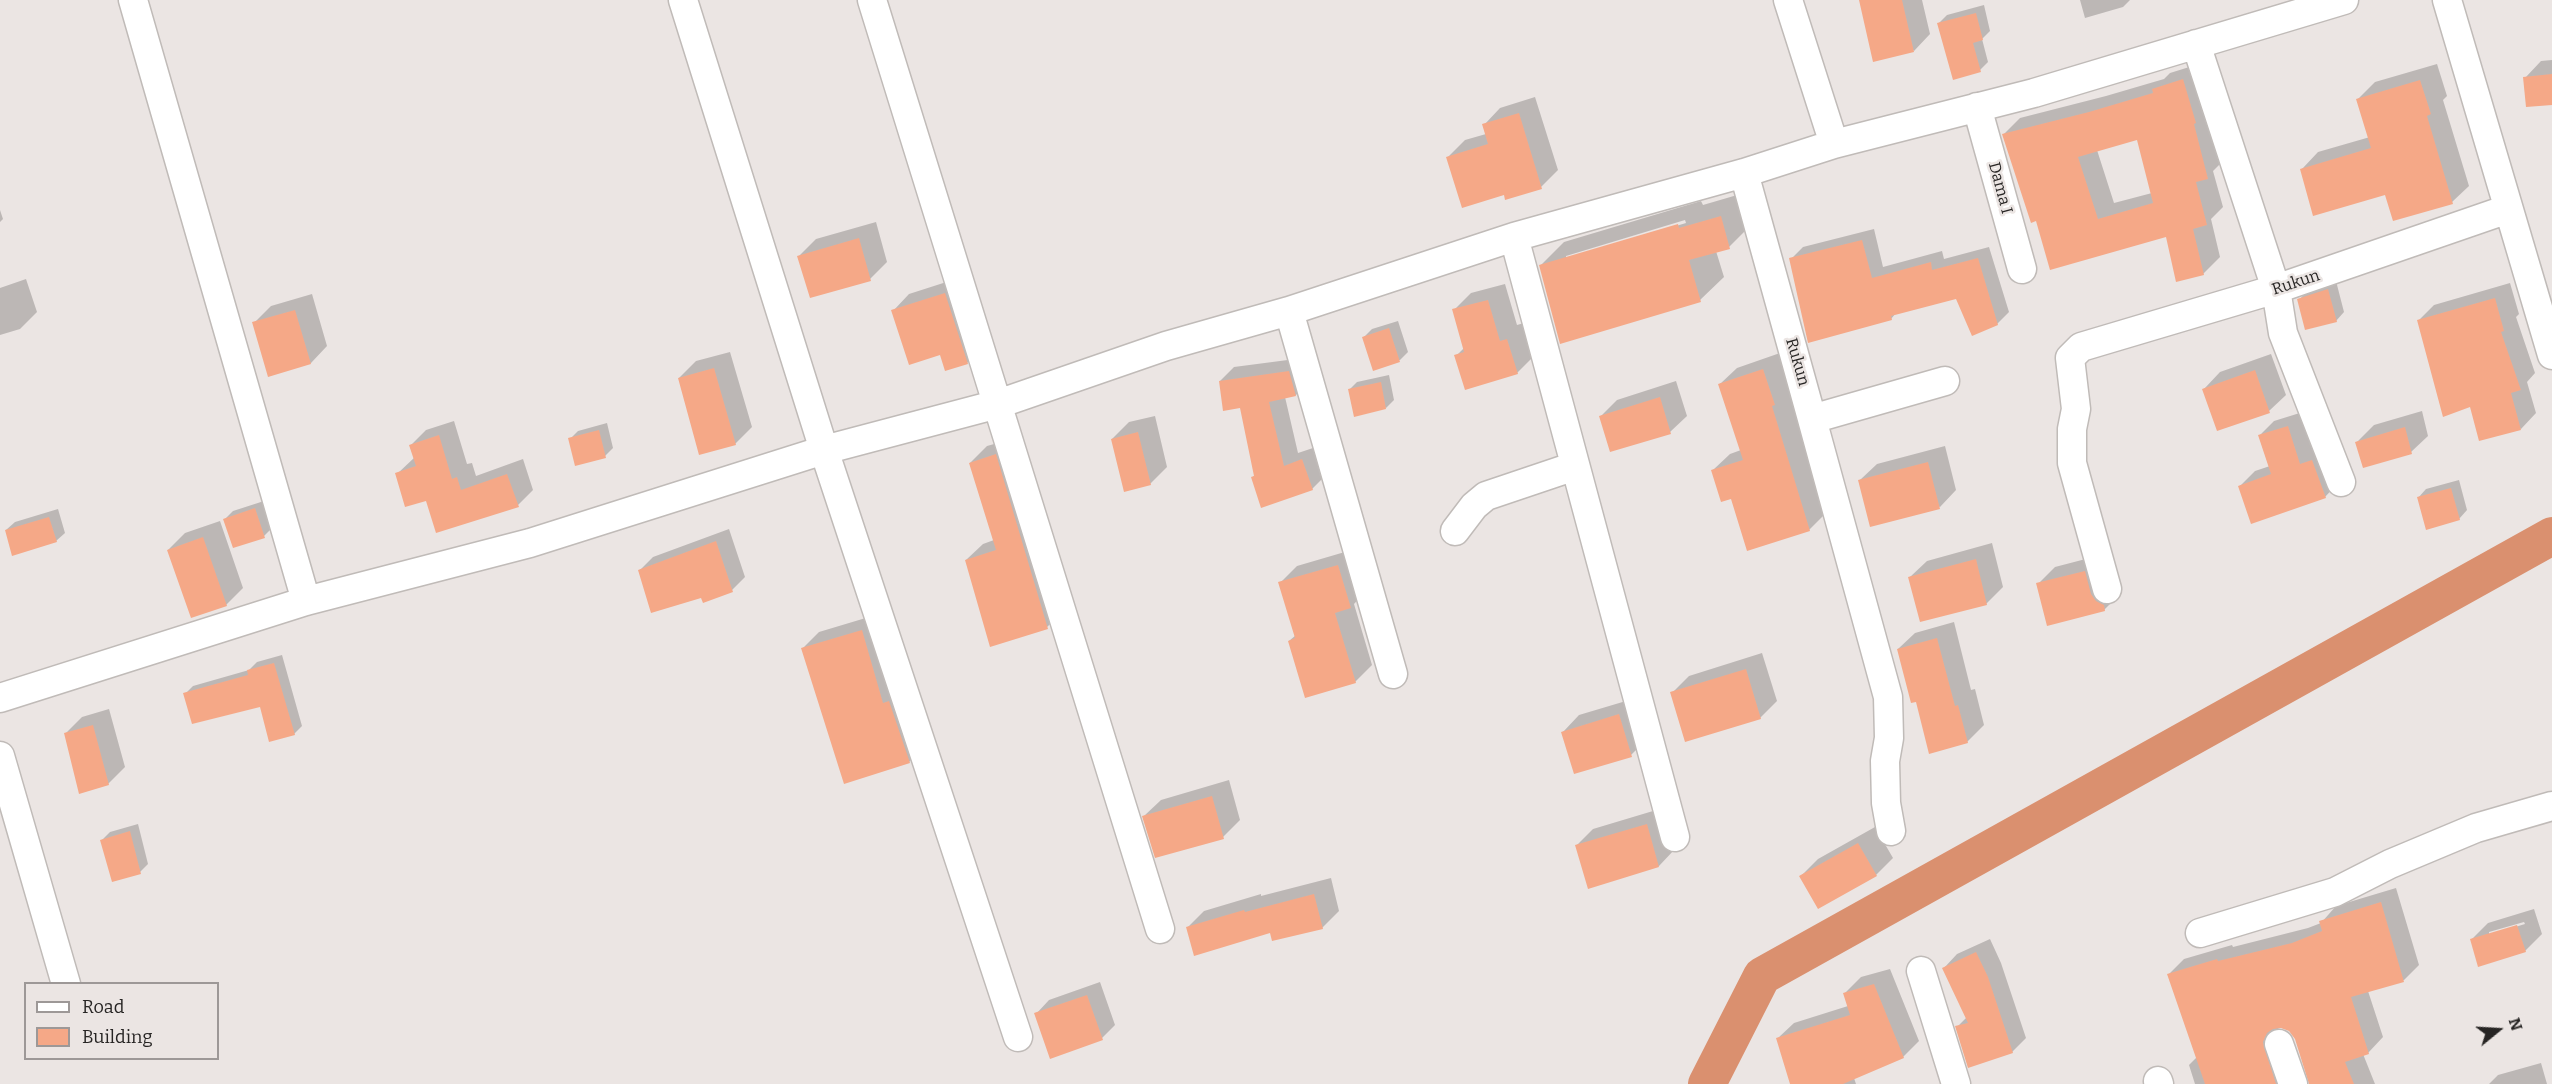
<!DOCTYPE html>
<html>
<head>
<meta charset="utf-8">
<style>
  body { margin:0 }
  #map { position:relative; width:2552px; height:1084px; overflow:hidden; background:#ebe5e3; font-family:Bitter,serif }
  canvas { display:block }
  .legend { position:absolute; left:24px; top:982px; width:195px; height:78px; box-sizing:border-box; background:#ebe5e3; border:2px solid #9d9897; margin:0; padding:8px 10px; list-style:none; font-size:18px; color:#272524 }
  .legend li { display:flex; align-items:center; gap:12px; height:30px }
  .legend b { width:30px; border:2px solid #9d9897 }
  .north { position:absolute; left:2468px; top:1000px; width:60px; height:60px; -webkit-text-stroke:4px #ebe5e3; paint-order:stroke; rotate:72deg; font-size:16px; font-weight:700; line-height:24px; text-align:center; color:#272524 }
  .north::after { content:''; display:block; margin:auto; width:21px; height:27px; background:#272524; clip-path:polygon(50% 0,100% 100%,50% 72%,0 100%) }
</style>
</head>
<body>
<div id="map">
<canvas width="2552" height="1084"></canvas>
<ul class="legend">
<li><b style="height:8px;background:#fff"></b>Road</li>
<li><b style="height:16px;background:#f5a887"></b>Building</li>
</ul>
<div class="north">N</div>
</div>
<script>
const g = document.querySelector('canvas').getContext('2d');
g.lineJoin = 'round';
function paint(path, color) { g.fillStyle = color; g.fill(path, 'evenodd'); }
const shape = rows => new Path2D(rows.map(r => 'M' + r).join(''));
function stroke(path, color, width, dash) { g.strokeStyle = color; g.lineWidth = width; g.lineCap = dash ? 'butt' : 'round'; g.setLineDash(dash || []); g.stroke(path); }
function drawText(font, color, halo, rows, align = 'center') {
  g.font = font + ' Bitter,serif'; g.lineWidth = 5; g.setLineDash([]); g.textBaseline = 'middle'; g.strokeStyle = halo; g.fillStyle = color; for (const [text, x, y, turn = 0] of rows) {
    g.save(); g.translate(x, y); g.rotate((+turn || 0) * Math.PI / 180); g.textAlign = isNaN(turn) ? turn : align; if (halo) g.strokeText(text, 0, 0); g.fillText(text, 0, 0); g.restore();
  }
}
const shadow = shape([
  [1863,0,1922,0,1930,34,1914,51],
  [2080,0,2130,0,2123,7,2085,18],
  [1984,5,1990,31,1982,39,1988,62,1980,70,1939,23,1947,15],
  [2552,60,2552,103,2525,78,2541,61],
  [2199,64,2223,161,2213,171,2223,207,2211,219,2220,257,2203,274,2167,235,2037,219,2003,135,2020,118,2106,96,2164,79,2170,73],
  [2138,138,2152,193,2114,203,2097,150],
  [2437,64,2447,96,2443,100,2469,186,2452,202,2386,193,2302,169,2318,152,2370,137,2358,99,2375,82],
  [1535,97,1558,170,1541,187,1505,193,1448,157,1465,140,1486,134,1484,125,1500,108],
  [1744,193,1752,224,1729,247,1716,251,1724,277,1700,300,1540,266,1564,242,1701,201,1703,205],
  [1685,220,1686,223,1566,259,1566,256],
  [0,210,3,219,0,222],
  [876,222,887,262,870,279,799,256,816,239],
  [1874,229,1883,267,1942,251,1944,259,1989,247,2009,312,1997,324,1957,297,1896,313,1891,319,1791,259,1803,247],
  [962,277,984,346,967,363,941,353,893,311,909,294],
  [26,279,37,312,20,329,0,335,0,288],
  [2336,281,2344,312,2336,321,2299,300,2307,291],
  [2510,283,2519,314,2516,317,2535,373,2527,382,2536,413,2521,429,2471,405,2419,320,2434,305],
  [1505,284,1517,325,1524,323,1534,356,1517,373,1456,356,1465,347,1454,310,1471,293],
  [312,294,327,346,311,363,269,375,254,323,271,306],
  [1398,321,1408,352,1400,360,1374,369,1364,337,1372,329],
  [730,352,752,427,735,444,679,378,696,361],
  [1780,353,1791,387,1789,390,1826,513,1809,530,1732,497,1713,470,1730,454,1741,450,1720,384,1737,368],
  [2271,354,2286,395,2269,411,2204,389,2220,372],
  [1303,358,1309,381,1296,395,1285,397,1298,453,1316,447,1326,475,1312,489,1253,477,1255,475,1241,406,1220,381,1234,367],
  [1389,375,1394,400,1386,408,1349,390,1357,382],
  [1676,381,1687,416,1670,432,1600,417,1617,400],
  [2422,411,2428,436,2411,452,2357,442,2374,425],
  [2303,412,2339,482,2325,497,2240,486,2255,471,2270,466,2260,435,2274,421],
  [1155,416,1167,467,1150,484,1112,439,1129,422],
  [454,421,467,464,472,463,476,476,523,459,533,490,518,505,427,499,397,474,415,457,411,445,426,430],
  [607,423,613,448,605,456,570,439,578,431],
  [1012,439,1064,611,1047,627,966,560,983,544,994,540,970,463,987,446],
  [1945,446,1956,490,1940,507,1860,480,1877,464],
  [2459,480,2467,510,2459,519,2418,498,2426,489],
  [264,501,272,528,264,536,225,519,233,511],
  [58,509,65,533,56,541,6,530,15,522],
  [220,521,243,588,226,605,168,550,185,533],
  [729,529,745,577,732,590,702,596,640,570,653,557],
  [1992,543,2003,587,1986,604,1910,577,1927,561],
  [1355,549,1367,590,1354,604,1372,665,1355,682,1289,641,1296,635,1280,583,1297,566],
  [2101,555,2121,593,2104,610,2038,584,2055,567],
  [879,614,926,745,909,762,802,649,819,632],
  [1954,622,1971,690,1975,689,1984,725,1967,742,1917,700,1898,649,1915,633],
  [1762,653,1777,701,1760,718,1672,693,1689,676],
  [282,655,302,726,294,734,261,706,185,694,193,686,249,670,257,662],
  [1636,698,1648,738,1631,755,1563,732,1579,715],
  [109,709,125,767,108,784,65,734,82,717],
  [1229,780,1240,820,1223,837,1144,816,1161,800],
  [1663,808,1675,849,1659,866,1589,887,1576,846,1593,829],
  [138,824,148,864,140,872,102,840,110,832],
  [1875,827,1893,858,1876,875,1801,876,1818,859],
  [1331,878,1339,911,1322,928,1271,932,1187,928,1204,911,1261,894,1261,896],
  [2396,888,2419,965,2404,980,2368,991,2383,1037,2368,1053,2363,1054,2375,1084,2310,1084,2296,1038,2290,1030,2278,1027,2292,1074,2302,1084,2195,1084,2189,1065,2197,1057,2169,974,2184,959,2232,945,2233,947,2308,928,2321,923,2336,906],
  [2534,909,2542,934,2525,951,2471,940,2488,923],
  [2524,922,2525,924,2489,935,2489,932],
  [1990,939,2001,963,2026,1038,2012,1052,1957,1027,1967,1017,1944,968,1957,954],
  [1890,969,1919,1041,1903,1057,1854,1078,1856,1084,1792,1084,1778,1038,1794,1023,1848,1006,1845,993,1861,977],
  [1100,982,1115,1025,1102,1038,1036,1014,1049,1000],
  [2541,1063,2547,1084,2489,1084,2498,1075]
]);
const canal = shape([
  [1707,1084,1762,976,2552,536]
]);
const building = shape([
  [1859,0,1902,0,1914,52,1873,62],
  [1976,13,1983,40,1973,43,1981,72,1953,80,1937,23],
  [2552,74,2552,105,2526,107,2523,77],
  [2183,79,2196,123,2194,124,2208,179,2196,182,2207,225,2193,229,2204,275,2176,282,2166,237,2050,270,2036,221,2031,223,2002,134,2089,112,2153,93,2152,89],
  [2137,140,2153,203,2098,219,2078,157],
  [2420,80,2431,114,2427,116,2453,204,2393,221,2385,195,2313,216,2300,169,2371,148,2356,99],
  [1519,113,1542,189,1505,200,1504,195,1462,208,1446,157,1488,144,1482,124],
  [1721,216,1730,249,1689,260,1701,302,1560,344,1539,265,1678,224,1679,228],
  [859,238,871,281,810,298,797,256],
  [1862,240,1872,278,1931,262,1932,270,1978,258,1998,325,1972,336,1956,299,1891,316,1892,320,1808,343,1789,258],
  [2328,289,2337,322,2305,330,2297,299],
  [945,293,968,364,945,371,940,355,909,365,891,310],
  [2495,298,2504,331,2501,332,2521,390,2511,393,2521,430,2479,441,2470,407,2443,417,2417,320],
  [1488,300,1500,341,1507,339,1518,374,1465,390,1454,355,1464,352,1452,309],
  [295,310,311,364,268,377,252,322],
  [1389,328,1400,362,1373,371,1362,337],
  [714,368,736,445,699,455,678,378],
  [1763,369,1775,405,1772,406,1810,531,1747,551,1731,499,1721,502,1711,470,1743,460,1718,384],
  [2255,370,2270,413,2217,431,2202,389],
  [1289,371,1296,396,1269,402,1284,466,1302,459,1313,490,1261,508,1251,477,1254,476,1240,408,1223,411,1219,381],
  [1381,382,1386,409,1354,417,1348,389],
  [1660,397,1671,434,1610,452,1599,416],
  [2288,426,2300,464,2312,460,2326,498,2251,524,2238,486,2271,474,2258,435],
  [2405,427,2412,454,2363,468,2355,442],
  [599,430,606,458,575,466,568,438],
  [1138,432,1151,485,1124,492,1111,439],
  [439,435,452,479,457,477,461,490,507,474,519,507,436,533,426,501,405,507,395,473,416,466,409,445],
  [996,454,1048,629,990,647,965,560,996,550,969,463],
  [1928,462,1940,509,1870,527,1858,480],
  [2451,488,2460,520,2426,530,2417,497],
  [255,508,265,538,233,548,223,519],
  [49,517,57,542,12,556,5,530],
  [203,537,227,606,191,618,167,550],
  [716,541,733,592,703,603,701,598,651,613,638,570],
  [1976,559,1987,605,1920,622,1908,577],
  [1338,565,1351,608,1335,613,1356,683,1305,698,1288,641,1295,638,1278,582],
  [2085,571,2091,594,2096,601,2104,605,2105,611,2047,626,2036,583],
  [862,630,883,703,889,701,910,763,844,784,801,648],
  [1937,638,1955,706,1958,705,1968,743,1929,754,1916,702,1911,703,1897,649],
  [274,663,295,735,269,742,260,707,192,724,183,693,248,675,247,670],
  [1746,669,1761,719,1685,742,1670,692],
  [1619,714,1632,757,1574,774,1561,732],
  [93,725,109,785,79,794,64,733],
  [1212,796,1224,839,1155,858,1142,816],
  [1647,824,1659,867,1588,889,1575,845],
  [130,831,141,874,112,882,100,840],
  [1858,843,1877,876,1818,909,1799,876],
  [1314,894,1323,929,1272,941,1270,933,1194,956,1186,927,1244,910,1245,912],
  [2381,902,2404,982,2351,997,2369,1054,2345,1062,2354,1084,2309,1084,2295,1039,2289,1031,2281,1028,2273,1029,2267,1033,2263,1042,2276,1084,2205,1084,2167,974,2217,959,2218,961,2292,943,2322,931,2319,921],
  [2517,925,2526,952,2478,967,2470,939],
  [1976,952,1988,977,2013,1053,1968,1068,1955,1026,1968,1023,1942,968],
  [1874,984,1904,1058,1843,1084,1790,1084,1776,1038,1850,1015,1843,993],
  [1087,995,1103,1040,1050,1059,1034,1013]
]);
const minor = shape([
  [133,0,306,601],
  [683,0,824,450,1018,1037],
  [872,0,1160,929],
  [1788,0,1834,144],
  [2447,0,2552,355],
  [2196,44,2276,289,2283,333,2341,482],
  [1977,107,2022,269],
  [1744,173,1812,419,1945,381],
  [1514,237,1675,837],
  [1289,311,1393,674],
  [1812,419,1888,697,1889,738,1885,761,1886,803,1891,831],
  [1455,531,1474,506,1486,496,1575,466],
  [2107,589,2072,463,2072,429,2076,409,2070,358,2081,347,2276,289,2508,209],
  [0,698,306,601,530,543,824,450,998,404,1166,346,1289,311,1514,237,1744,173,1834,144,2034,93,2344,0],
  [0,756,66,984],
  [2200,933,2335,892,2390,864,2476,828,2552,806],
  [1921,971,1956,1084],
  [2279,1044,2293,1084],
  [2158,1081,2159,1084]
]);
const streetNames = [
  ["Dama I",2000,188,75],
  ["Rukun",2296,283,-18],
  ["Rukun",1797,362,74]
];
paint(shadow, '#0003');
stroke(canal, '#da906f', 38);
paint(building, '#f5a887');
stroke(minor, '#c0bbb8', 31);
stroke(minor, '#fff', 28);
drawText('16px', '#272524', '#ebe5e3', streetNames);
</script>
</body>
</html>
